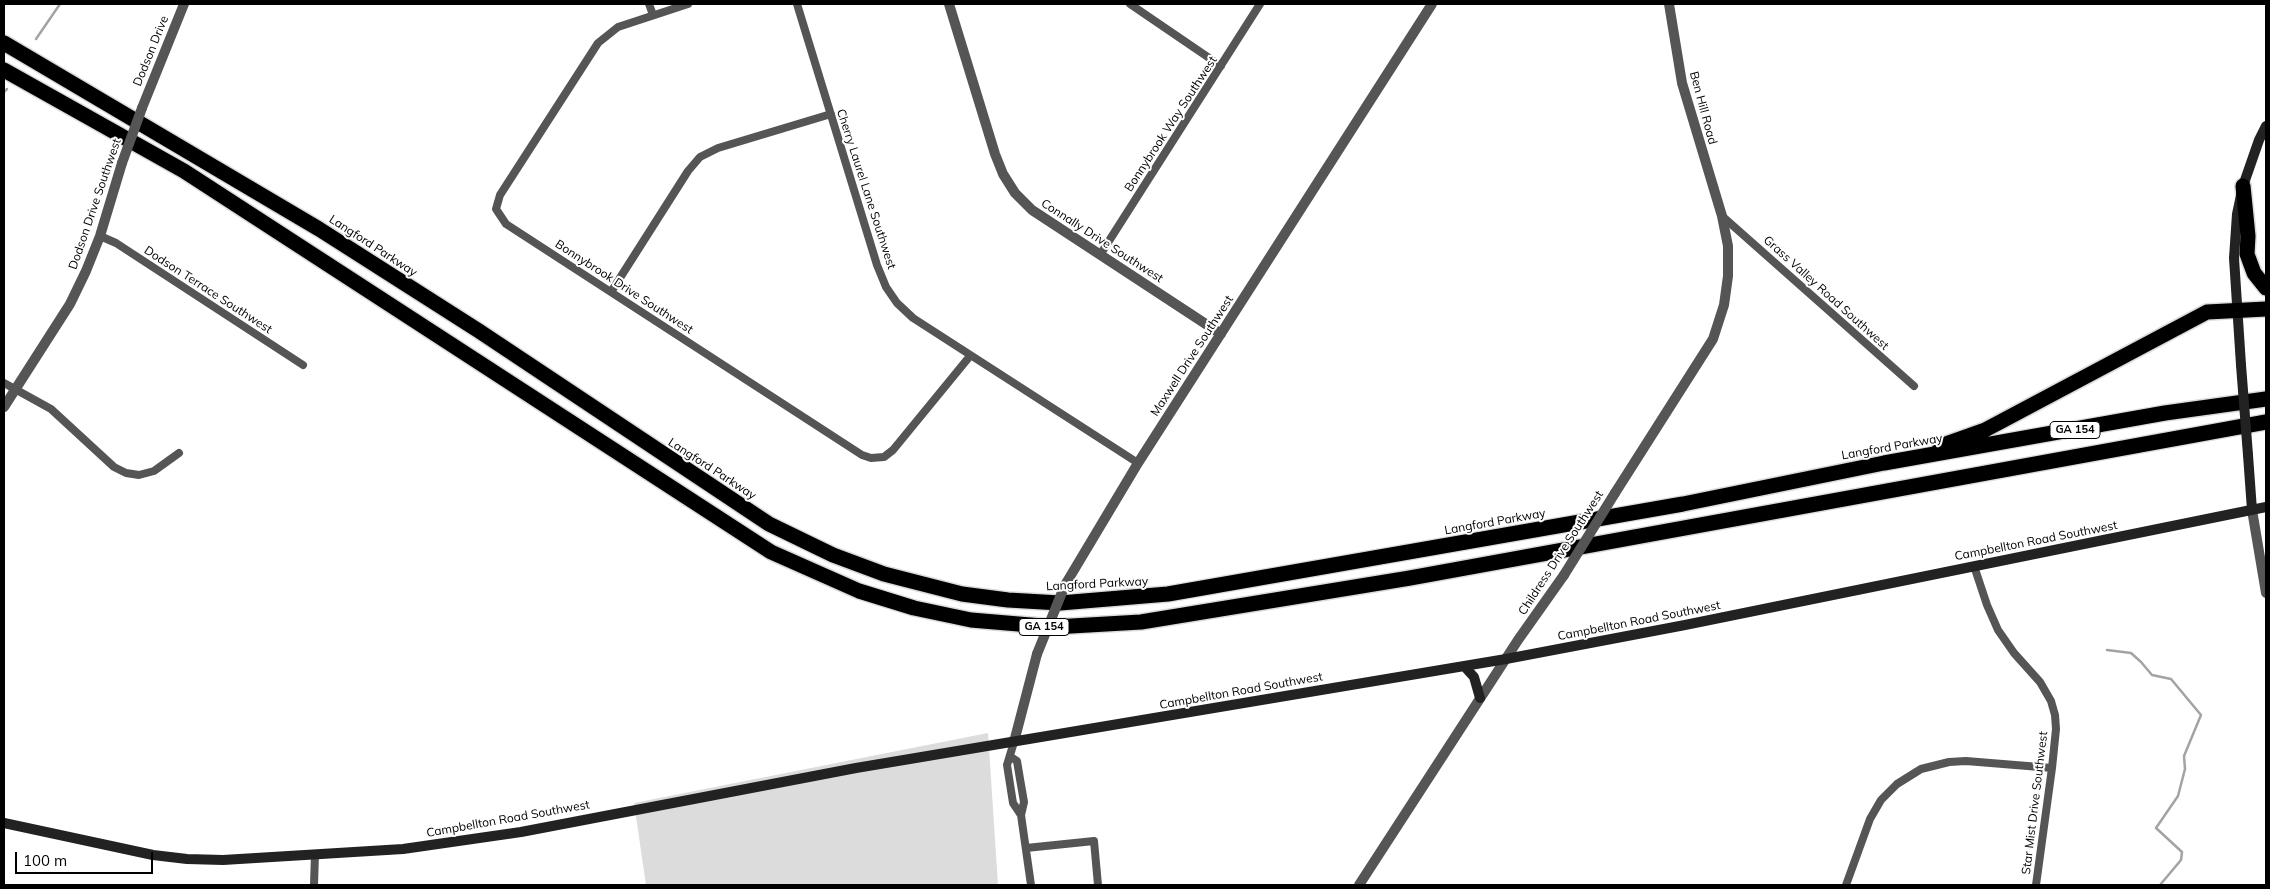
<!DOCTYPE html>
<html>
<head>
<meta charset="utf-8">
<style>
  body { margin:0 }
  #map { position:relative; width:2270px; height:889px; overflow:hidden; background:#fff; font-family:Mulish,sans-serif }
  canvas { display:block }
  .frame { position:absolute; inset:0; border:5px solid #000; pointer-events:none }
  .scale { position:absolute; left:15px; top:852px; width:138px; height:22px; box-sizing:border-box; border:2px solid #000; border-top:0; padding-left:6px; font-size:15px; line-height:18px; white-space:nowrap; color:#000; -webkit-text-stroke:4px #fff; paint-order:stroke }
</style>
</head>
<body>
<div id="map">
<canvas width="2270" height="889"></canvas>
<div class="frame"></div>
<div class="scale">100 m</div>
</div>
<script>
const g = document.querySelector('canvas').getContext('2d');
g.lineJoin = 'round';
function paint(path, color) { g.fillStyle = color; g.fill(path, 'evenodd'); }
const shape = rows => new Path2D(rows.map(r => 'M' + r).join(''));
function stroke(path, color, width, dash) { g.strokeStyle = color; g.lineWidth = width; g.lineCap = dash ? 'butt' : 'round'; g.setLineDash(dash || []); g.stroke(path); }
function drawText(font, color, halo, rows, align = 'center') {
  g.font = font + ' Mulish,sans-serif'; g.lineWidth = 4; g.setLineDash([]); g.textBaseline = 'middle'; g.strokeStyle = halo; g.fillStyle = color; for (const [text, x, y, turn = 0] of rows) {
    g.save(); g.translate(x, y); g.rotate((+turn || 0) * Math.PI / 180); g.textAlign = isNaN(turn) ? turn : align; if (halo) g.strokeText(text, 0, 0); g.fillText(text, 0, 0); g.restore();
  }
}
const green = shape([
  [988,733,998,885,646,885,634,803]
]);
const stream = shape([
  [36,39,60,4],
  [4,92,7,89],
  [2107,650,2131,653,2141,662,2152,675,2171,679,2201,715,2184,756,2185,769,2178,796,2156,828,2182,852,2181,860,2160,885]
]);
const minor = shape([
  [649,4,653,15],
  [688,4,618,27,598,43,500,195,496,209,506,224,862,455,871,458,884,457,893,450,970,356],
  [797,4,877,265,886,287,897,303,913,318,1138,463],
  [1130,4,1221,66],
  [1722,216,1914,386],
  [100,236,116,243,303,365],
  [1100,255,1260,4],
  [611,292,688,171,700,157,718,148,831,114],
  [4,383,51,409,114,467,126,473,139,475,154,471,179,453],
  [1974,566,1987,605,1998,630,2014,653,2040,682,2051,701,2055,715,2056,729,2052,768,2036,885],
  [1014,742,1007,765,1013,803,1021,815],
  [1011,757,1017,761,1020,779,1024,802,1021,815,1031,885],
  [1026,848,1094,841,1098,885],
  [314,885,315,854],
  [1846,885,1870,819,1881,800,1897,784,1921,769,1949,762,1966,761,2052,768]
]);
const tertiary = shape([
  [949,4,995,154,1003,174,1015,193,1032,210,1221,334],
  [142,108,184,4],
  [4,407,70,304,86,271,100,236,122,163],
  [1615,493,1713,339,1724,305,1728,276,1728,246,1722,216,1682,83,1669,4],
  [2252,510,2266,593],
  [1065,585,1138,463,1432,4],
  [1014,742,1037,654],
  [1359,885,1518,640,1564,575]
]);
const secondary = shape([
  [2241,365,2234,258,2237,214,2243,186,2259,140,2266,126],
  [2248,455,2252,510],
  [1464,666,1474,677,1480,698],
  [4,823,153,855,187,859,223,860,403,849,521,832,856,768,1506,659,1685,625,2266,507]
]);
const motorway = shape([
  [4,43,319,229,479,331,769,524,833,555,884,574,962,594,1008,600,1060,603,1168,594,1683,504,1884,463,2165,413,2266,399],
  [4,70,184,171,771,552,859,591,914,608,971,620,1054,627,1141,622,1410,578,2266,422],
  [2243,186,2248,236,2247,254,2254,273,2266,288],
  [1940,446,1985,430,2207,312,2266,309]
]);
const tertiaryBridge = shape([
  [122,163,142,108],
  [1564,575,1615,493],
  [1037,654,1065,585]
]);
const secondaryBridge = shape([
  [2241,365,2248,455]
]);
const shields = [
  [2075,430,50],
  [1044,627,50]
];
const shieldNames = [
  ["GA 154",2075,430],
  ["GA 154",1044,627]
];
const streetNames = [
  ["Dodson Drive",151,51,-68],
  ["Ben Hill Road",1703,108,75],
  ["Bonnybrook Way Southwest",1171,124,-57],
  ["Cherry Laurel Lane Southwest",866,189,72],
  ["Dodson Drive Southwest",95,204,-71],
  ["Connally Drive Southwest",1102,241,33],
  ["Langford Parkway",373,246,33],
  ["Bonnybrook Drive Southwest",624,287,33],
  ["Dodson Terrace Southwest",208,290,33],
  ["Grass Valley Road Southwest",1826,293,42],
  ["Maxwell Drive Southwest",1192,356,-57],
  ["Langford Parkway",1892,447,-10],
  ["Langford Parkway",712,469,33],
  ["Langford Parkway",1495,522,-10],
  ["Campbellton Road Southwest",2036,541,-11],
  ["Childress Drive Southwest",1561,553,-57],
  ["Langford Parkway",1097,584,-3],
  ["Campbellton Road Southwest",1639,621,-11],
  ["Campbellton Road Southwest",1241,691,-10],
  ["Star Mist Drive Southwest",2035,803,-83],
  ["Campbellton Road Southwest",508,819,-10]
];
paint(green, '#dcdcdc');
stroke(stream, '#a3a3a3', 2.5);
stroke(motorway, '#dbdbdb', 18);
stroke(minor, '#555', 8);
stroke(tertiary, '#555', 10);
stroke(secondary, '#222', 10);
stroke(motorway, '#000', 15);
stroke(tertiaryBridge, '#555', 10);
stroke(secondaryBridge, '#222', 10);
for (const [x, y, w] of shields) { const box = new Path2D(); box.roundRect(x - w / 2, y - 8.5, w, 17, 4); g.fillStyle = '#fff'; g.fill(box); stroke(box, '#000', 1); }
drawText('bold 11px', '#000', null, shieldNames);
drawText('12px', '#000', '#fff', streetNames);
</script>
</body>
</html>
